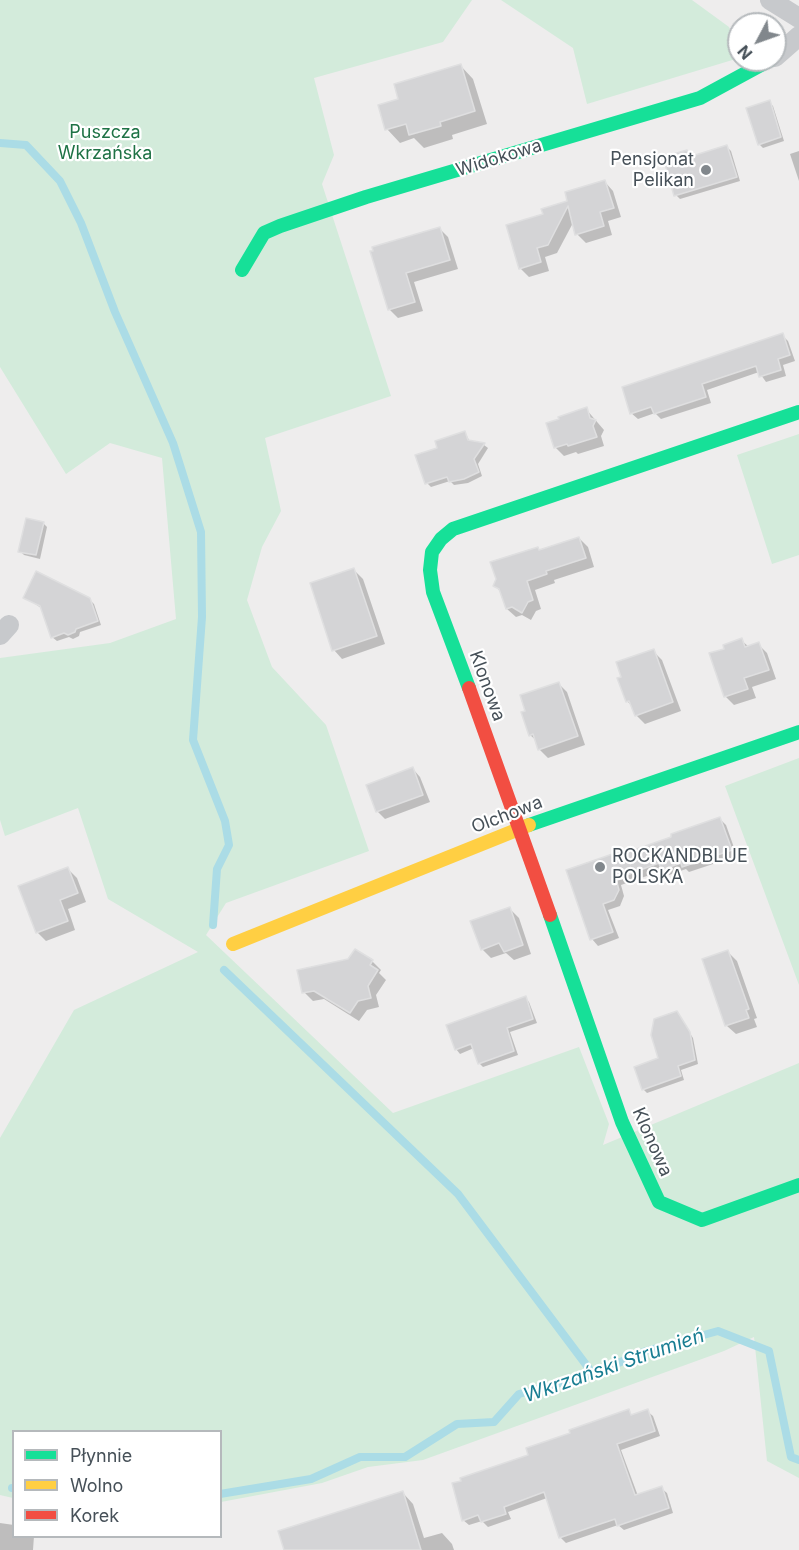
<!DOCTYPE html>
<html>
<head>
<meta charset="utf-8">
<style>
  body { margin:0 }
  #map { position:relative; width:799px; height:1550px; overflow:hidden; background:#eeeded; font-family:Inter,sans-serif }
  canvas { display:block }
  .legend { position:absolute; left:12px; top:1430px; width:210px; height:108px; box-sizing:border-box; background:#fff; border:2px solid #b5b9bc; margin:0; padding:8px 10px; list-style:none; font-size:18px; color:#465058 }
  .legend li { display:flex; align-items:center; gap:12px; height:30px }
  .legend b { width:30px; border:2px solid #b5b9bc }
  .north { position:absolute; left:727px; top:12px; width:60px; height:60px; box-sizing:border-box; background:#fff; border:2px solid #b5b9bc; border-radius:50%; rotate:229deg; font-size:16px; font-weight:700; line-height:24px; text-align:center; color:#465058 }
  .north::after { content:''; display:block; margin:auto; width:21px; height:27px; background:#81878c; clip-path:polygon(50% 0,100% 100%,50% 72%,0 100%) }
</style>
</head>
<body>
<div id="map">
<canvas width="799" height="1550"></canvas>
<ul class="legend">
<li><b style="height:8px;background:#16e098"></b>Płynnie</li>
<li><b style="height:8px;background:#ffcf43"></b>Wolno</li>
<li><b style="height:8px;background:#f24e42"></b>Korek</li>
</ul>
<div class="north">N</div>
</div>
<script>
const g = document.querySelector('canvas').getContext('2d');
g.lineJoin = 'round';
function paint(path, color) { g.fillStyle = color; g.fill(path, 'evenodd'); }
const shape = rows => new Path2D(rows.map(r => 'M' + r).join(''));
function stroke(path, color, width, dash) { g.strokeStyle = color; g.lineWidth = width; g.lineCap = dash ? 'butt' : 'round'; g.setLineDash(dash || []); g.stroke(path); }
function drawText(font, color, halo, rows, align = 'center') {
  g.font = font + ' Inter,sans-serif'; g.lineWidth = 4.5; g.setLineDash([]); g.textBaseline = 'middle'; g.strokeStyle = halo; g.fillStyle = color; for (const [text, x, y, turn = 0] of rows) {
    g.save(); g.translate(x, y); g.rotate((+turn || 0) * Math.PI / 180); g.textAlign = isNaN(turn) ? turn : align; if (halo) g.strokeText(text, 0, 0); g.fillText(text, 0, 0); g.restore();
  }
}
const green = shape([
  [0,0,472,0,443,42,314,78,334,155,322,184,391,396,265,438,281,511,262,547,247,600,272,667,326,725,369,851,226,903,206,935,393,1113,579,1047,609,1124,603,1145,799,1063,799,1478,767,1461,754,1337,724,1351,423,1460,368,1467,322,1483,221,1502,220,1432,14,1432,13,1498,0,1495,0,1138,74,1010,198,952,108,899,78,808,5,836,0,820,0,658,110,643,176,619,162,458,110,443,66,474,0,367],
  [501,0,692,0,729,27,739,58,587,104,573,48],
  [799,434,799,555,772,564,737,455],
  [799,758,799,985,725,786]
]);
const shadow = shape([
  [460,65,473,79,487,124,452,135,453,139,424,148,414,138,400,143,387,129,400,100],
  [769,102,773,106,784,141,763,148,759,144],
  [727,147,731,151,740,181,680,199,676,195,686,152,691,158],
  [799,151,799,181,790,154],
  [605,182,613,191,621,217,608,221,612,235,586,243,577,234,574,221,557,253,545,257,549,271,529,277,520,268,545,215],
  [439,228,448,237,458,269,414,282,423,311,398,318,389,309,372,252],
  [782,335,788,341,795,361,783,365,786,376,766,382,759,372,707,390,711,403,661,419,655,413,638,419,631,413],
  [586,409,604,430,601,436,604,446,578,454,576,452,564,456,555,447],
  [465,432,470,442,484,445,488,448,478,464,482,476,468,483,454,485,450,481,431,487,427,483,439,449],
  [43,523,47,527,40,559,24,555,20,551],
  [579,538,588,547,594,567,554,580,555,583,535,590,541,609,536,611,531,620,522,615,516,617,507,609,502,593,495,586,538,548,541,551],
  [354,570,363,579,385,644,342,659,334,650],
  [25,597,89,599,94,604,101,625,80,632,79,636,73,639,69,637,57,641,52,637,41,608],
  [741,640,749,647,758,644,767,653,776,679,752,687,756,698,734,705,726,697,711,654,726,649],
  [653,651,662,660,681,711,645,724,636,715,633,707,627,701],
  [558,683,567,692,585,745,548,758,539,749,537,741,530,735],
  [413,769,420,777,430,802,385,819,377,811],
  [720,819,726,825,737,856,689,872,686,869,669,875,664,870,621,885,624,896,620,906,608,910,619,938,598,946,592,939,568,871,630,849,632,852,673,838],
  [68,869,77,878,86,902,68,909,75,930,46,941,37,932],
  [510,909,519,918,531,954,514,960,506,953,491,958,482,949],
  [728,952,737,961,757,1018,754,1019,757,1027,736,1034,727,1026,704,960],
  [372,961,381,970,379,973,386,980,376,995,379,1007,367,1010,359,1021,324,999,313,1001,304,992],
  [525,998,529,1002,537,1023,510,1032,518,1055,483,1067,479,1063,474,1048,460,1054,456,1049],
  [677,1013,693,1038,698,1064,681,1070,684,1080,647,1093,643,1089,660,1059],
  [628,1411,633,1416,647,1411,653,1416,660,1436,621,1450,638,1496,661,1488,667,1493,673,1513,624,1530,618,1525,566,1543,561,1538,547,1498,508,1512,511,1519,488,1527,482,1521,469,1525,463,1520,530,1456],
  [403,1493,413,1504,424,1538,442,1533,452,1544,454,1550,286,1550],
  [0,1523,14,1525,14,1536,34,1536,33,1550,0,1550]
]);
const stream = shape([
  [0,143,26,145,60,181,81,223,115,312,173,443,201,532,202,617,193,740,225,821,229,845,217,869,213,925],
  [224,970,458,1194,593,1374],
  [12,1488,14,1488],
  [220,1494,311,1479,360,1457,405,1457,457,1424,494,1422,519,1394,593,1374,646,1351,718,1331,769,1351,791,1457,799,1460]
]);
const building = shape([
  [461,64,475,111,440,122,441,126,409,135,406,124,385,130,378,105,398,99,394,84,461,64],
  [770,100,781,137,758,145,746,108,770,100],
  [727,145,737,177,674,196,663,157,687,150,689,157,727,145],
  [605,180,614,208,600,212,604,226,575,235,568,206,548,245,537,248,541,262,519,269,506,225,543,214,541,209,567,201,565,192,605,180],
  [440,227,450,260,406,273,415,302,388,310,370,251,373,251,372,247,440,227],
  [783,333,790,355,778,359,781,370,759,377,756,366,702,384,706,397,654,414,651,407,630,414,622,387,783,333],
  [587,407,590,418,596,420,593,426,597,437,568,446,567,444,554,448,546,423,559,419,558,417,587,407],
  [465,431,468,440,485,443,474,459,479,472,464,479,449,482,447,477,425,484,415,455,437,448,435,441,465,431],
  [26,518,44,522,36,555,18,552,26,518],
  [579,537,586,558,546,571,547,574,527,581,533,600,528,602,522,613,512,607,506,609,499,589,493,586,496,579,490,562,538,547,539,550,579,537],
  [354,568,377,636,332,651,310,583,354,568],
  [36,571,90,598,98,621,76,629,75,632,68,635,64,633,51,638,40,606,23,598,36,571],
  [742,638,745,647,759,642,769,670,744,678,748,689,724,697,709,653,724,649,723,645,742,638],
  [654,649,673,702,635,716,629,701,626,702,617,678,621,677,616,662,654,649],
  [559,682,578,736,538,750,533,734,529,736,521,712,525,711,520,695,559,682],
  [413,767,423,795,376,812,366,785,413,767],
  [720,817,732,850,682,867,681,863,661,870,659,863,616,879,619,890,614,900,603,904,613,932,590,940,566,870,630,848,631,851,671,837,671,834,720,817],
  [68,867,78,893,60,900,68,921,36,933,18,886,68,867],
  [510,907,523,945,504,952,499,943,481,950,470,921,510,907],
  [355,949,373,960,370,965,378,970,368,986,371,998,358,1001,350,1013,314,991,302,993,297,970,348,959,355,949],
  [728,950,749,1009,746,1010,749,1018,725,1026,702,959,728,950],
  [526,996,533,1019,507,1028,514,1051,478,1064,471,1044,455,1050,446,1025,526,996],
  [677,1011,690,1032,695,1060,678,1066,681,1076,642,1090,634,1067,658,1058,651,1035,654,1019,677,1011],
  [629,1409,631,1415,648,1409,655,1431,617,1444,635,1495,662,1486,669,1508,617,1526,615,1519,559,1538,544,1492,504,1507,506,1514,481,1522,478,1515,462,1521,452,1483,461,1481,460,1478,528,1455,526,1448,570,1433,569,1430,629,1409],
  [403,1491,421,1550,284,1550,278,1531,403,1491]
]);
const street = shape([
  [770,0,799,18],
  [775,57,799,36],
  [0,635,9,625]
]);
const fast = shape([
  [242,270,264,233,280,226,366,197,700,98,770,60],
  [469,688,433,592,430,570,432,552,441,539,453,529,799,412],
  [529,825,799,732],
  [550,915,622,1122,659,1202,702,1220,799,1185]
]);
const slow = shape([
  [233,944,529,825]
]);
const jam = shape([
  [469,688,550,915]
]);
const markers = [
  [706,170,6,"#81878c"],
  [600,867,6,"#81878c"]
];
const parkNames = [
  ["Puszcza",105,133],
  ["Wkrzańska",105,154]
];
const streetNames = [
  ["Widokowa",499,158,-17],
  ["Klonowa",487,686,70],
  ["Olchowa",507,815,-21],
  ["Klonowa",652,1142,66]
];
const poiNames = [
  ["Pensjonat",694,160],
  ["Pelikan",694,181],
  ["ROCKANDBLUE",612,857,"left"],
  ["POLSKA",612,878,"left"]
];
const waterNames = [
  ["Wkrzański Strumień",614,1366,-19]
];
paint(green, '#d3ebdb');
paint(shadow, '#0003');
stroke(stream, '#abdce6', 8);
paint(building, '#d4d4d6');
stroke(building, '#dfdfe0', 1.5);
stroke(street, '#c7c9cc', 20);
stroke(fast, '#16e098', 14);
stroke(slow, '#ffcf43', 14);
stroke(jam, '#f24e42', 14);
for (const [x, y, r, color] of markers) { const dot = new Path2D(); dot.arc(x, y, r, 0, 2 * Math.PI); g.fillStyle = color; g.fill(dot); stroke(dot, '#fff', 2); }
drawText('18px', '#1e7245', '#fff', parkNames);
drawText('18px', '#465058', '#fff', streetNames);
drawText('18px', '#465058', '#fff', poiNames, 'right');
drawText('italic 20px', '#187d92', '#fff', waterNames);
</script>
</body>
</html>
